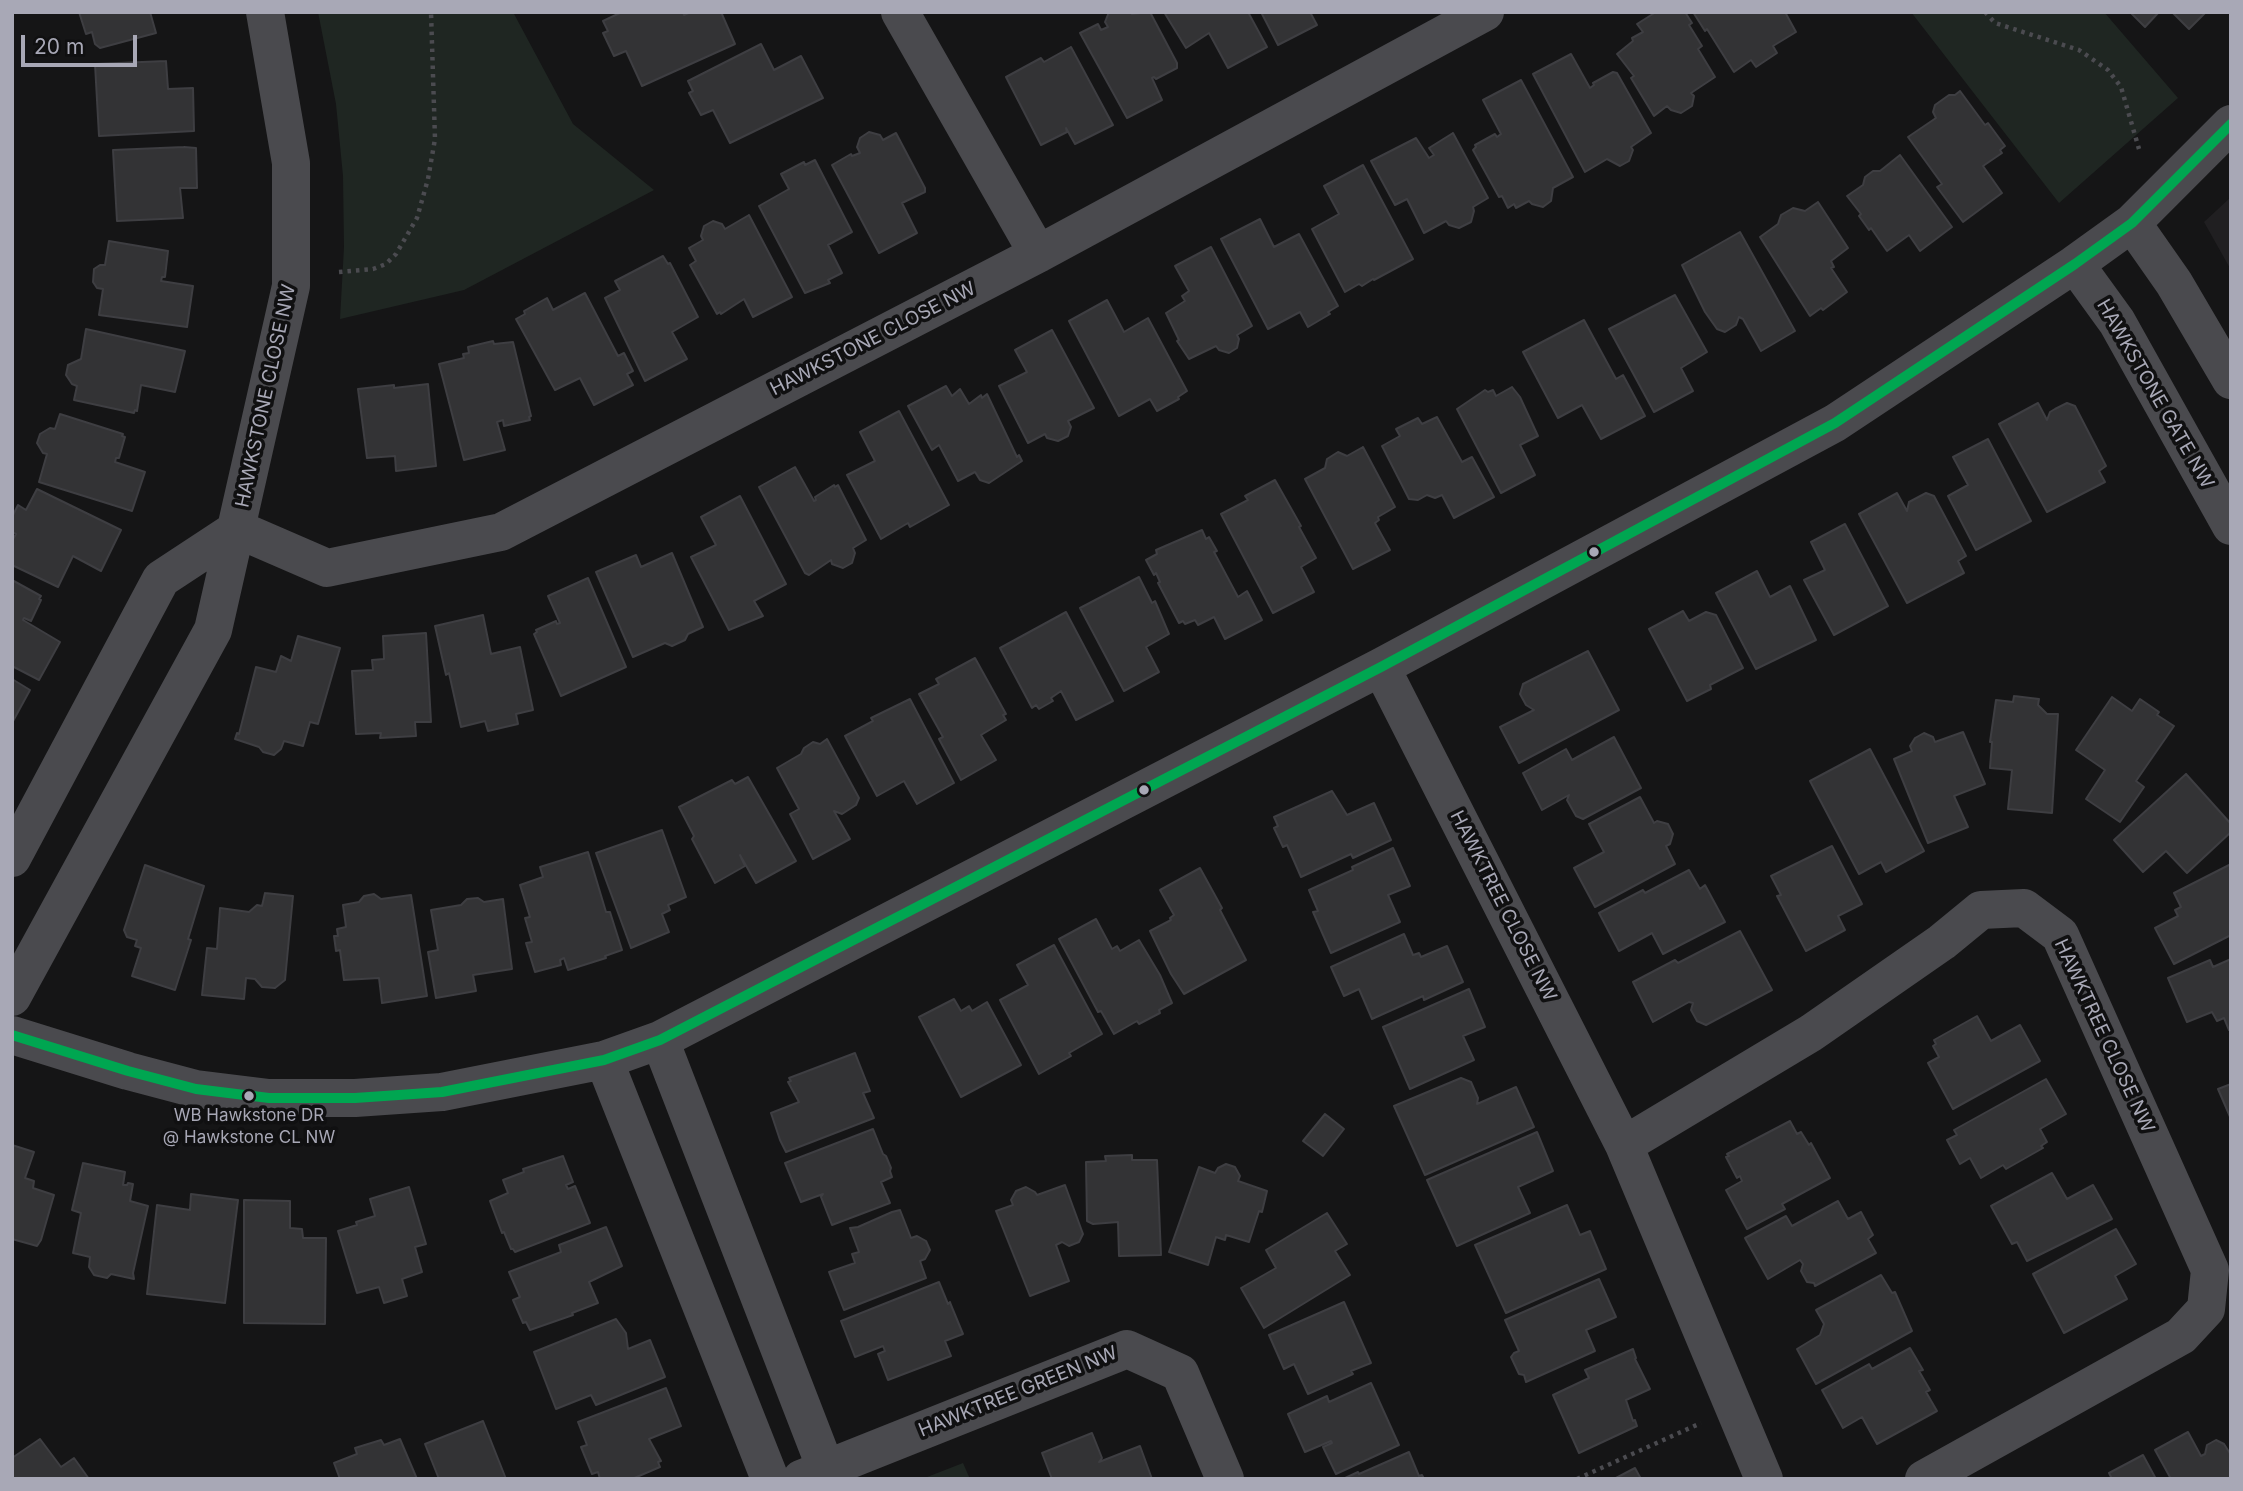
<!DOCTYPE html>
<html>
<head>
<meta charset="utf-8">
<style>
  body { margin:0 }
  #map { position:relative; width:2243px; height:1491px; overflow:hidden; background:#151516; font-family:Inter,sans-serif }
  canvas { display:block }
  .frame { position:absolute; inset:0; border:14px solid #a8a8b6; pointer-events:none }
  .scale { position:absolute; left:21px; top:35px; width:116px; height:32px; box-sizing:border-box; border:4px solid #a8a8b6; border-top:0; padding-left:9px; font-size:21px; line-height:24px; white-space:nowrap; color:#a8a8b6; -webkit-text-stroke:5px #101011; paint-order:stroke }
</style>
</head>
<body>
<div id="map">
<canvas width="2243" height="1491"></canvas>
<div class="frame"></div>
<div class="scale">20 m</div>
</div>
<script>
const g = document.querySelector('canvas').getContext('2d');
g.lineJoin = 'round';
function paint(path, color) { g.fillStyle = color; g.fill(path, 'evenodd'); }
const shape = rows => new Path2D(rows.map(r => 'M' + r).join(''));
function stroke(path, color, width, dash) { g.strokeStyle = color; g.lineWidth = width; g.lineCap = dash ? 'butt' : 'round'; g.setLineDash(dash || []); g.stroke(path); }
function drawText(font, color, halo, rows, align = 'center') {
  g.font = font + ' Inter,sans-serif'; g.lineWidth = 7; g.setLineDash([]); g.textBaseline = 'middle'; g.strokeStyle = halo; g.fillStyle = color; for (const [text, x, y, turn = 0] of rows) {
    g.save(); g.translate(x, y); g.rotate((+turn || 0) * Math.PI / 180); g.textAlign = isNaN(turn) ? turn : align; if (halo) g.strokeText(text, 0, 0); g.fillText(text, 0, 0); g.restore();
  }
}
const built = shape([
  [2231,197,2231,270,2204,222]
]);
const green = shape([
  [318,12,513,12,573,124,654,190,464,290,340,319,344,247,343,176,336,104],
  [1911,12,2104,12,2178,98,2059,203],
  [963,1463,970,1479,922,1479]
]);
const building = shape([
  [79,12,150,12,156,33,100,48,95,44,92,32,86,34,79,12],
  [622,12,683,12,684,15,691,12,721,12,735,44,642,86,626,51,614,56,603,33,608,31,603,21,622,12],
  [1109,12,1131,12,1132,14,1150,12,1177,63,1177,68,1156,79,1154,77,1152,78,1162,100,1127,118,1080,33,1098,24,1101,30,1108,27,1105,22,1109,12],
  [1164,12,1248,12,1267,47,1228,68,1209,33,1186,48,1164,12],
  [1261,12,1310,12,1317,25,1278,45,1261,12],
  [1656,12,1685,12,1692,23,1689,25,1702,46,1698,49,1715,77,1691,93,1694,96,1692,106,1681,113,1671,110,1667,106,1654,116,1631,78,1634,76,1617,54,1633,41,1632,38,1643,32,1637,24,1656,12],
  [1693,12,1785,12,1796,32,1773,46,1777,53,1756,67,1751,60,1734,72,1707,29,1705,31,1693,12],
  [2130,12,2159,12,2145,27,2130,12],
  [2172,12,2206,12,2189,29,2172,12],
  [761,44,774,70,801,56,823,98,730,143,713,110,701,115,689,93,693,91,688,81,761,44],
  [1071,47,1113,125,1075,144,1066,128,1067,132,1041,145,1006,77,1041,58,1044,62,1071,47],
  [1571,54,1590,88,1594,85,1593,83,1613,72,1617,73,1651,133,1631,147,1633,150,1629,161,1620,166,1607,159,1585,172,1533,74,1571,54],
  [166,61,168,89,193,88,194,131,99,136,95,64,166,61],
  [1521,80,1573,177,1553,188,1551,201,1543,207,1532,204,1529,201,1516,208,1514,204,1508,208,1502,196,1499,197,1473,150,1476,147,1475,145,1495,134,1497,137,1501,134,1483,100,1521,80],
  [1960,91,1985,125,1988,123,2005,146,2000,150,2002,153,1983,166,2002,193,1963,222,1937,187,1942,184,1908,137,1936,118,1933,112,1935,105,1949,95,1955,95,1960,91],
  [869,132,880,135,883,140,896,133,925,188,925,192,902,203,917,233,879,253,832,165,851,154,852,156,860,153,857,147,860,138,869,132],
  [1453,133,1488,198,1473,207,1474,211,1471,222,1459,228,1449,225,1446,221,1424,233,1407,199,1395,205,1371,161,1416,138,1429,158,1434,155,1429,148,1453,133],
  [184,147,196,148,197,188,180,188,183,218,117,221,113,150,184,147],
  [1900,155,1952,227,1920,251,1909,235,1887,251,1871,228,1869,230,1859,216,1861,214,1847,196,1863,185,1865,177,1873,171,1880,171,1900,155],
  [815,160,852,232,828,245,842,273,828,280,830,283,805,293,759,206,789,189,781,174,804,162,805,165,815,160],
  [1363,165,1413,259,1374,280,1373,279,1362,286,1359,284,1345,292,1312,229,1339,214,1324,186,1363,165],
  [1818,202,1848,248,1831,261,1834,267,1831,268,1847,292,1823,310,1821,308,1810,316,1760,237,1778,224,1781,215,1793,208,1805,211,1818,202],
  [749,215,792,297,753,317,744,299,721,314,720,312,717,314,690,265,696,261,689,248,703,240,701,236,704,226,713,221,722,224,725,229,749,215],
  [1260,219,1274,247,1299,234,1338,306,1328,312,1330,314,1308,327,1300,312,1268,329,1221,239,1260,219],
  [1740,232,1795,331,1761,351,1743,319,1739,317,1736,325,1725,332,1717,329,1705,312,1682,265,1740,232],
  [109,241,168,251,165,277,162,277,161,281,193,286,187,327,99,315,103,289,97,288,93,282,94,269,100,265,105,265,109,241],
  [1211,247,1252,326,1237,335,1239,339,1237,348,1229,353,1219,350,1216,346,1189,359,1177,341,1179,340,1166,313,1185,301,1182,296,1189,291,1175,266,1211,247],
  [663,256,668,264,670,263,698,317,672,332,687,359,645,381,605,298,620,290,615,281,663,256],
  [585,293,618,356,624,353,633,371,627,374,633,385,594,405,580,378,555,390,516,319,525,314,524,311,547,298,553,310,585,293],
  [1675,295,1707,352,1681,368,1693,391,1654,412,1609,329,1675,295],
  [1107,300,1124,332,1148,318,1187,391,1178,397,1179,399,1157,411,1150,399,1119,416,1069,321,1107,300],
  [1584,320,1616,379,1623,375,1645,416,1601,439,1582,405,1558,418,1523,352,1584,320],
  [86,329,185,351,175,392,141,385,137,411,135,410,134,413,74,400,77,386,72,384,66,375,68,365,81,359,86,329],
  [1052,330,1094,408,1068,421,1071,427,1068,436,1058,441,1047,438,1045,434,1028,443,999,386,1027,372,1015,350,1052,330],
  [493,341,494,344,513,342,531,416,529,417,530,420,504,426,503,420,497,422,505,450,464,460,439,364,464,358,463,354,469,353,468,347,493,341],
  [428,384,436,466,396,471,395,456,367,458,358,389,394,385,394,388,428,384],
  [946,386,952,396,960,389,969,404,981,395,982,398,987,394,1017,457,1019,455,1022,461,989,483,980,480,975,472,958,481,939,445,932,450,908,406,946,386],
  [1512,387,1520,397,1538,436,1520,445,1535,475,1501,493,1457,409,1485,390,1488,392,1493,390,1496,396,1512,387],
  [2038,403,2047,420,2050,412,2055,409,2067,403,2075,406,2106,466,2099,471,2105,482,2047,512,1999,424,2038,403],
  [899,411,949,505,910,527,908,523,881,539,847,475,875,461,860,432,899,411],
  [60,414,123,434,122,436,125,437,119,458,116,458,115,462,145,472,132,511,39,482,47,454,43,453,37,443,40,434,50,428,55,429,60,414],
  [1437,417,1462,462,1472,457,1494,497,1454,518,1442,495,1435,498,1427,495,1418,500,1409,499,1382,446,1400,436,1396,429,1418,418,1422,424,1437,417],
  [1988,439,2031,521,1976,550,1948,496,1968,485,1953,457,1988,439],
  [1363,447,1395,507,1378,517,1379,520,1375,523,1390,550,1353,569,1305,479,1325,468,1327,459,1338,452,1347,456,1363,447],
  [795,467,814,501,816,500,815,497,834,485,835,487,838,485,866,540,853,548,855,553,852,563,843,568,832,564,831,560,809,575,805,573,759,487,795,467],
  [1275,480,1301,526,1299,527,1316,558,1301,567,1314,592,1273,613,1221,514,1248,500,1245,496,1275,480],
  [37,489,121,530,101,571,73,556,58,587,12,565,12,541,16,534,12,532,12,517,18,505,26,510,37,489],
  [1897,493,1907,511,1909,502,1926,493,1934,496,1966,556,1958,561,1964,573,1907,603,1859,514,1897,493],
  [740,496,786,584,754,601,763,616,729,630,691,557,716,545,701,517,740,496],
  [1845,524,1888,606,1834,635,1804,580,1825,570,1811,542,1845,524],
  [1202,530,1206,539,1209,537,1217,551,1214,552,1238,597,1247,591,1262,620,1225,639,1214,617,1198,625,1195,620,1185,624,1183,621,1179,623,1158,583,1160,582,1156,573,1154,575,1146,560,1157,554,1156,550,1202,530],
  [672,553,703,627,688,634,685,640,672,646,665,643,633,657,596,572,636,555,641,567,672,553],
  [1757,571,1770,597,1790,586,1816,640,1756,669,1716,593,1757,571],
  [1139,577,1152,603,1155,601,1169,634,1146,647,1159,672,1124,691,1080,608,1139,577],
  [588,578,626,667,561,696,534,634,537,632,536,630,556,621,557,624,560,623,548,596,588,578],
  [12,580,41,596,39,599,41,600,31,621,24,618,23,620,60,642,39,680,12,666,12,580],
  [1683,611,1689,621,1706,612,1716,615,1743,668,1710,685,1711,689,1687,701,1649,629,1683,611],
  [1066,612,1113,701,1076,720,1061,691,1051,698,1053,701,1039,709,1036,705,1032,708,1000,648,1066,612],
  [483,615,491,654,520,647,533,710,516,714,518,724,488,731,485,721,461,727,449,673,446,675,435,626,483,615],
  [426,633,431,722,415,722,416,736,380,738,381,733,356,734,352,671,373,670,372,660,384,659,383,636,426,633],
  [298,636,340,648,318,724,310,722,303,746,284,741,281,749,274,755,263,752,259,747,235,739,237,733,239,734,256,667,276,672,281,656,291,661,298,636],
  [1588,651,1619,710,1519,763,1500,727,1534,710,1526,705,1520,694,1523,684,1588,651],
  [975,658,1006,714,1003,715,1006,720,981,735,996,760,961,780,939,739,943,737,919,694,939,684,936,679,975,658],
  [12,679,30,690,12,723,12,679],
  [2014,696,2039,699,2038,705,2047,714,2058,714,2052,813,2008,809,2012,770,1990,768,1992,742,1990,742,1996,700,2013,702,2014,696],
  [2112,697,2132,711,2140,699,2159,712,2157,715,2174,726,2136,781,2144,787,2120,822,2086,799,2105,770,2076,750,2112,697],
  [910,699,954,783,917,804,904,781,877,796,845,736,873,721,871,718,910,699],
  [1963,732,1985,784,1954,796,1968,827,1928,843,1894,759,1912,751,1910,746,1915,738,1924,733,1933,737,1935,742,1963,732],
  [1614,737,1641,788,1583,819,1576,816,1567,800,1569,795,1542,810,1523,773,1566,749,1572,760,1614,737],
  [827,739,859,798,856,805,842,814,834,811,850,839,813,859,790,814,799,809,777,768,801,754,804,748,813,742,820,744,827,739],
  [1870,749,1924,851,1886,872,1881,862,1859,874,1810,781,1870,749],
  [2186,774,2231,824,2231,832,2187,873,2166,851,2143,872,2114,840,2186,774],
  [748,777,796,861,756,883,740,855,745,866,715,883,692,839,694,836,679,807,732,780,735,784,748,777],
  [1332,791,1347,815,1374,803,1391,840,1353,858,1351,854,1301,877,1287,845,1283,847,1274,828,1278,826,1274,817,1332,791],
  [1640,797,1654,823,1657,821,1668,824,1673,834,1670,844,1666,846,1675,864,1595,907,1574,868,1604,852,1589,824,1640,797],
  [662,830,686,897,668,905,670,910,662,914,669,932,631,948,596,853,662,830],
  [1832,846,1862,904,1838,916,1845,930,1806,951,1777,896,1781,895,1771,876,1832,846],
  [1393,848,1410,886,1388,895,1400,922,1331,953,1313,912,1318,911,1309,890,1353,870,1352,867,1393,848],
  [588,852,606,912,610,912,622,950,605,956,606,958,568,970,564,958,560,960,561,965,535,972,526,943,532,942,525,918,530,917,520,885,543,877,540,867,588,852],
  [2231,864,2231,935,2174,964,2155,928,2178,916,2175,910,2181,907,2174,893,2231,864],
  [145,865,204,886,188,939,191,940,175,990,132,976,141,948,135,946,137,940,127,937,124,930,145,865],
  [1200,868,1222,908,1220,910,1246,960,1184,994,1171,974,1150,931,1171,920,1170,918,1174,915,1160,890,1200,868],
  [1689,870,1700,889,1705,885,1725,922,1663,954,1652,933,1619,951,1599,913,1643,890,1645,893,1689,870],
  [265,893,293,896,285,980,275,988,262,987,255,979,246,978,244,999,202,995,207,948,217,949,220,908,249,912,257,905,262,906,265,893],
  [374,894,381,899,411,895,427,996,382,1003,379,978,344,980,340,950,336,951,334,936,338,936,337,929,346,927,343,905,359,902,364,896,374,894],
  [478,898,484,902,503,899,512,969,473,975,476,991,436,998,428,952,438,950,431,910,461,905,467,899,478,898],
  [1096,919,1112,949,1117,946,1120,951,1139,940,1160,975,1172,1003,1159,1010,1160,1013,1139,1024,1137,1021,1114,1034,1101,1011,1098,1012,1059,939,1096,919],
  [1740,931,1772,990,1706,1025,1697,1021,1691,1010,1693,1003,1689,1002,1653,1022,1633,982,1675,960,1678,963,1740,931],
  [1404,934,1413,955,1419,953,1421,957,1447,946,1463,982,1424,1000,1423,996,1372,1019,1359,989,1344,996,1331,967,1404,934],
  [1054,945,1102,1034,1069,1053,1071,1056,1039,1074,1000,1000,1028,985,1017,965,1054,945],
  [2231,959,2231,1030,2229,1030,2224,1018,2217,1021,2212,1012,2187,1022,2168,978,2210,960,2213,967,2231,959],
  [1469,989,1485,1027,1463,1036,1474,1060,1410,1089,1383,1027,1469,989],
  [954,999,961,1011,969,1006,972,1011,987,1002,1021,1065,961,1097,919,1017,954,999],
  [1977,1016,1991,1041,2020,1025,2040,1061,1953,1109,1928,1063,1939,1057,1933,1046,1936,1044,1934,1040,1977,1016],
  [855,1053,870,1091,863,1093,874,1118,786,1152,780,1140,771,1113,799,1102,788,1082,791,1081,789,1078,855,1053],
  [1461,1078,1471,1082,1478,1098,1477,1104,1516,1087,1534,1127,1425,1175,1394,1106,1461,1078],
  [2046,1079,2066,1114,2040,1129,2047,1142,2041,1146,2043,1148,2006,1169,2003,1165,1981,1178,1970,1158,1960,1164,1947,1140,1957,1135,1954,1130,2046,1079],
  [2231,1084,2231,1119,2218,1089,2231,1084],
  [1325,1114,1344,1129,1323,1156,1303,1141,1325,1114],
  [1790,1121,1797,1134,1801,1132,1809,1145,1811,1143,1830,1178,1782,1204,1785,1209,1747,1229,1726,1190,1742,1181,1740,1176,1737,1178,1726,1157,1729,1156,1727,1154,1790,1121],
  [873,1129,883,1154,886,1156,891,1168,890,1171,892,1177,881,1182,890,1203,832,1225,821,1197,823,1194,801,1202,785,1163,873,1129],
  [1537,1132,1553,1171,1518,1187,1530,1213,1457,1246,1427,1180,1537,1132],
  [12,1145,34,1152,25,1178,34,1181,33,1188,54,1195,41,1240,37,1246,12,1239,12,1145],
  [1132,1155,1132,1160,1157,1160,1161,1255,1119,1256,1118,1222,1093,1224,1087,1221,1086,1162,1106,1161,1105,1156,1132,1155],
  [563,1156,573,1182,566,1185,568,1189,575,1186,590,1223,515,1252,513,1249,511,1249,504,1232,502,1233,490,1201,508,1193,503,1180,524,1172,523,1169,563,1156],
  [83,1163,125,1172,123,1185,127,1185,128,1183,133,1184,130,1201,148,1206,133,1273,134,1279,111,1274,107,1278,94,1275,89,1267,90,1257,73,1253,81,1213,72,1210,83,1163],
  [1226,1164,1235,1167,1240,1176,1238,1181,1267,1191,1262,1212,1259,1211,1249,1242,1226,1235,1225,1240,1216,1237,1208,1265,1169,1252,1199,1167,1215,1173,1218,1168,1226,1164],
  [2052,1173,2067,1199,2093,1185,2112,1219,2027,1261,2017,1242,2012,1244,1991,1206,2052,1173],
  [1065,1185,1083,1234,1079,1242,1069,1246,1062,1242,1056,1245,1069,1281,1030,1296,996,1211,1013,1205,1011,1200,1016,1191,1026,1187,1035,1192,1037,1195,1065,1185],
  [409,1187,426,1244,415,1247,422,1272,402,1279,407,1296,384,1303,379,1287,357,1293,338,1231,357,1225,356,1222,375,1216,370,1199,409,1187],
  [191,1194,238,1200,225,1303,147,1294,157,1205,190,1210,191,1194],
  [244,1200,290,1201,290,1228,302,1229,303,1238,326,1238,325,1324,244,1323,244,1200],
  [1838,1201,1848,1219,1861,1212,1873,1235,1868,1239,1876,1253,1815,1286,1814,1283,1807,1282,1801,1271,1803,1264,1800,1260,1768,1279,1745,1238,1786,1216,1792,1226,1838,1201],
  [1567,1205,1580,1235,1590,1231,1606,1269,1506,1313,1475,1245,1567,1205],
  [900,1210,911,1238,917,1236,926,1241,930,1250,925,1259,920,1261,926,1278,844,1310,829,1272,855,1263,852,1254,859,1252,850,1228,858,1227,892,1212,900,1210],
  [1327,1213,1347,1244,1335,1251,1350,1275,1264,1328,1241,1288,1276,1268,1266,1250,1327,1213],
  [606,1227,622,1266,589,1282,598,1303,572,1313,573,1315,530,1330,526,1322,523,1323,513,1300,520,1297,509,1272,561,1252,559,1245,606,1227],
  [2116,1229,2136,1264,2115,1276,2127,1299,2064,1333,2033,1274,2116,1229],
  [1881,1275,1892,1293,1895,1292,1912,1331,1816,1384,1797,1349,1820,1335,1824,1324,1816,1310,1881,1275],
  [1599,1279,1616,1317,1586,1330,1595,1351,1526,1382,1524,1375,1519,1374,1511,1357,1514,1353,1519,1351,1505,1320,1599,1279],
  [939,1282,948,1304,950,1302,951,1305,963,1334,945,1341,951,1356,888,1380,878,1354,885,1351,883,1346,855,1357,841,1321,939,1282],
  [1344,1302,1371,1363,1351,1371,1353,1374,1308,1394,1294,1364,1284,1369,1269,1335,1344,1302],
  [616,1319,626,1333,628,1349,650,1340,665,1377,596,1405,591,1395,556,1409,534,1352,616,1319],
  [1910,1348,1923,1370,1919,1371,1930,1390,1926,1392,1937,1411,1877,1444,1862,1417,1843,1428,1822,1390,1869,1364,1872,1369,1910,1348],
  [1633,1349,1636,1358,1635,1359,1650,1389,1626,1400,1633,1421,1635,1420,1637,1426,1579,1453,1553,1395,1589,1378,1585,1370,1633,1349],
  [1371,1383,1399,1445,1336,1474,1323,1447,1332,1443,1331,1441,1305,1452,1288,1414,1327,1396,1329,1402,1371,1383],
  [666,1388,681,1426,649,1439,661,1461,658,1462,660,1467,632,1479,600,1479,598,1472,592,1474,581,1447,587,1445,578,1422,666,1388],
  [483,1421,506,1479,439,1479,425,1444,483,1421],
  [2188,1432,2201,1456,2205,1454,2207,1445,2216,1440,2224,1444,2231,1455,2231,1479,2171,1479,2155,1450,2188,1432],
  [1092,1433,1102,1458,1099,1462,1140,1446,1152,1479,1052,1479,1042,1453,1092,1433],
  [40,1439,61,1467,74,1458,89,1479,12,1479,12,1458,40,1439],
  [400,1439,417,1479,340,1479,334,1463,357,1454,355,1448,381,1440,384,1445,400,1439],
  [1409,1452,1419,1476,1422,1475,1424,1479,1343,1479,1358,1472,1359,1474,1409,1452],
  [2143,1455,2156,1479,2112,1479,2109,1473,2143,1455],
  [1635,1468,1641,1479,1614,1479,1635,1468]
]);
const path = shape([
  [1985,12,1995,23,2079,50,2108,70,2121,87,2139,149],
  [339,272,373,269,386,264,396,254,417,218,428,179,435,139,431,12],
  [1577,1479,1701,1423]
]);
const minor = shape([
  [900,12,1038,254],
  [2132,223,2174,283,2231,380],
  [2075,264,2117,322,2231,526],
  [237,529,327,568,501,532,1038,254,1485,12],
  [1381,667,1624,1145,1764,1479],
  [12,858,161,579,237,529],
  [12,997,213,630,291,286,291,163,265,12],
  [12,1035,128,1071,196,1089,269,1098,355,1098,442,1092,604,1060,660,1040,1381,667,1835,423,2075,264,2132,223,2231,124],
  [660,1040,826,1469],
  [604,1060,770,1479],
  [1624,1145,1811,1033,1942,942,1981,910,2024,908,2060,935,2210,1270,2206,1309,2181,1336,1924,1479],
  [801,1479,1127,1349,1180,1373,1225,1479]
]);
const bus1 = shape([
  [12,1035,128,1071,196,1089,269,1098,355,1098,442,1092,604,1060,660,1040,1381,667,1835,423,2075,264,2132,223,2231,124]
]);
const markers = [
  [1594,552,6,"#a8a8b6"],
  [1144,790,6,"#a8a8b6"],
  [249,1096,6,"#a8a8b6"]
];
const busNames = [
  ["WB Hawkstone DR",249,1116],
  ["@ Hawkstone CL NW",249,1138]
];
const streetNames = [
  ["HAWKSTONE CLOSE NW",873,339,-27],
  ["HAWKSTONE GATE NW",2155,394,60],
  ["HAWKSTONE CLOSE NW",266,396,-78],
  ["HAWKTREE CLOSE NW",1503,906,63],
  ["HAWKTREE CLOSE NW",2104,1036,65],
  ["HAWKTREE GREEN NW",1018,1392,-22]
];
paint(built, '#201f21');
paint(green, '#1f2622');
paint(building, '#333335');
stroke(building, '#3e3e42', 2);
stroke(path, '#4b4b50', 4.5, [3.5, 5]);
stroke(minor, '#4a4a4e', 38);
stroke(bus1, '#00a651', 10);
for (const [x, y, r, color] of markers) { const dot = new Path2D(); dot.arc(x, y, r, 0, 2 * Math.PI); g.fillStyle = color; g.fill(dot); stroke(dot, '#101011', 2.5); }
drawText('17px', '#a8a8b6', '#101011', busNames);
drawText('19px', '#a8a8b6', '#101011', streetNames);
</script>
</body>
</html>
